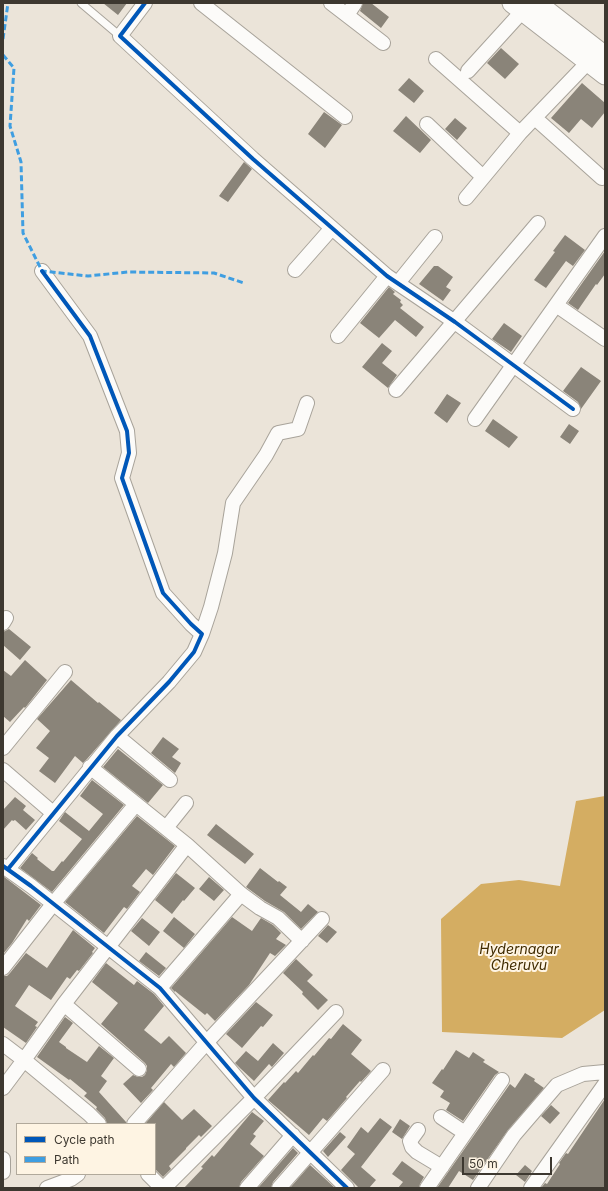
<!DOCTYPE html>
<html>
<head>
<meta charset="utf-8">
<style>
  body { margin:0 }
  #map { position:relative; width:608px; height:1191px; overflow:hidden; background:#ebe4d9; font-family:Inter,sans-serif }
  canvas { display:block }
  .frame { position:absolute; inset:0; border:4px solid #3d3830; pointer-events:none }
  .legend { position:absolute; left:16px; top:1123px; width:140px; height:52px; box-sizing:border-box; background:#fef4e3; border:1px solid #b1a99b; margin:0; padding:5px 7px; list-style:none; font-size:12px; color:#3d3830 }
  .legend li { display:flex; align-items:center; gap:8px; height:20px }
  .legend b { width:20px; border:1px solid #b1a99b }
  .scale { position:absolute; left:462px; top:1157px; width:90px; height:18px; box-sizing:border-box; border:2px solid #3d3830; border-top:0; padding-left:5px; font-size:12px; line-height:14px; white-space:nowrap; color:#3d3830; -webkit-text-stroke:3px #fef4e3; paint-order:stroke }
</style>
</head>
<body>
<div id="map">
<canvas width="608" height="1191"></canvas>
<div class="frame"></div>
<ul class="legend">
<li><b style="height:5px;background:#0057b8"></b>Cycle path</li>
<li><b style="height:5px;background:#3f9ee1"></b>Path</li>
</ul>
<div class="scale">50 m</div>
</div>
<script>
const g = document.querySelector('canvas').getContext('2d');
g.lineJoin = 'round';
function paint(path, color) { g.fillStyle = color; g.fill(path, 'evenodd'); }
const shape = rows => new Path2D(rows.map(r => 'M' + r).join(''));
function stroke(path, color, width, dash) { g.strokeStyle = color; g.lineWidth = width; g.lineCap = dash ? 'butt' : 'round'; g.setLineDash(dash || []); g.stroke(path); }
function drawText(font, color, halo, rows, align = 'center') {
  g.font = font + ' Inter,sans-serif'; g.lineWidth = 4; g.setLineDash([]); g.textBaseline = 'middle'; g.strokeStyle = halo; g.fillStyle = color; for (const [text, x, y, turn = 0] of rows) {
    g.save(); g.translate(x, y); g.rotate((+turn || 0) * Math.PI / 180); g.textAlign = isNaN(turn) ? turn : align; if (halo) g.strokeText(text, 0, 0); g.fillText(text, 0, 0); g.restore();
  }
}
const water = shape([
  [605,796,605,1010,562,1038,442,1032,441,919,481,884,519,880,560,886,576,801]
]);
const building = shape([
  [103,3,127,3,118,15],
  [363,3,371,3,389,17,381,28,360,11],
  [501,48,519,64,505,79,487,63],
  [409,78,424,91,414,103,398,90],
  [582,83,605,103,605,112,592,128,581,119,569,133,551,118],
  [324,112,342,125,325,148,308,134],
  [406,116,431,140,420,153,393,131],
  [455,118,467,128,457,140,445,129],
  [244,162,252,169,228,202,219,196],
  [565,235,585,250,573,266,566,261,546,288,534,280,555,252,553,251],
  [605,251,605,274,597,285,596,284,578,310,568,303],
  [434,266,438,266,453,277,446,287,451,290,443,301,419,284],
  [389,287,395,292,393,294,401,300,400,302,403,305,400,308,424,327,416,337,395,320,379,338,360,323],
  [504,323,522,336,511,352,492,339],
  [382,343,392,351,382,363,397,375,388,388,362,367],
  [581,367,601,381,581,409,578,402,563,391],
  [447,394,461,403,447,423,434,413],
  [493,419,518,437,509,448,485,431],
  [569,424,579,431,570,444,560,437],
  [9,629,31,647,20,660,3,645,3,632],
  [25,660,47,680,25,708,24,707,10,722,3,716,3,670,11,676],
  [71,680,98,703,99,702,121,720,87,759,83,763,75,756,55,783,39,771,49,758,36,748,50,731,37,719],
  [163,737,179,749,172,757,181,763,175,773,151,753],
  [118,749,163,785,148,803,103,767],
  [92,780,124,805,52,892,20,868,32,853,38,858,37,859,52,871,54,871,62,861,63,862,82,839,59,821,65,812,89,831,103,814,80,796],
  [15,797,26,806,23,810,35,820,26,830,15,820,13,821,12,820,3,830,3,810],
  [137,816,175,846,153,875,146,869,132,886,140,892,127,909,124,907,104,933,65,902],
  [216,824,254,854,245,864,207,835],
  [260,868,278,882,279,881,287,887,280,895,301,912,308,904,318,912,301,929,284,912,265,901,246,887],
  [176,873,195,888,184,901,183,900,172,914,155,900],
  [3,876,41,905,29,921,27,919,12,943,3,954],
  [209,877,224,890,214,901,199,889],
  [174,917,195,934,184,948,163,931],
  [232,917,252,931,261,918,273,925,281,933,276,939,286,945,275,956,270,953,249,985,215,1021,207,1013,205,1015,175,991,175,992,171,988],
  [142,918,160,932,149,946,131,931],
  [328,925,337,932,327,943,318,936],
  [73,930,95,948,92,952,93,953,79,971,77,970,70,979,67,977,51,1000,29,985,15,1006,38,1022,35,1026,37,1027,26,1043,3,1027,3,976,7,976,10,973,26,953,47,968],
  [146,952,166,968,159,976,139,961],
  [296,959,313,975,307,981,328,1000,318,1010,302,994,303,992,283,973],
  [106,963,134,985,137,981,154,994,164,1006,144,1030,161,1044,169,1036,186,1053,174,1067,171,1064,151,1088,153,1090,141,1103,123,1084,133,1075,138,1077,142,1077,145,1075,147,1070,147,1066,145,1063,101,1024,118,1003,92,982],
  [256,1002,273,1015,263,1027,261,1026,242,1048,226,1034],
  [65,1017,73,1023,59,1042,66,1047,66,1048,87,1062,99,1046,114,1058,101,1076,107,1081,99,1092,126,1122,126,1124,107,1124,105,1118,96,1109,97,1107,84,1096,87,1093,70,1079,69,1080,37,1057],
  [343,1024,362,1040,351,1054,371,1071,361,1082,360,1081,346,1097,347,1098,327,1121,323,1118,309,1135,268,1100,284,1082,285,1083,296,1071,298,1073,313,1055,314,1056,329,1038,331,1039],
  [273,1043,284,1053,272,1067,269,1064,254,1081,241,1069,235,1063,246,1051,258,1061],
  [456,1050,469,1058,473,1052,485,1060,483,1062,499,1072,495,1075,463,1121,446,1110,450,1103,440,1097,444,1091,432,1083,442,1069,443,1070],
  [525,1073,535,1079,534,1081,544,1088,508,1130,473,1180,459,1171,448,1188,437,1188,510,1084,515,1088],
  [605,1099,605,1188,541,1188,545,1183,547,1184,560,1164,559,1163,566,1153,568,1154],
  [164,1102,182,1120,194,1109,212,1126,201,1137,199,1135,186,1148,186,1149,169,1166,171,1169,163,1177,155,1169,155,1124,145,1124],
  [551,1105,560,1113,550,1124,541,1116],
  [252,1112,264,1121,253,1134,256,1136,250,1144,264,1156,241,1182,239,1188,184,1188,203,1168,201,1167,212,1155,214,1157],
  [380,1118,392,1127,361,1167,376,1180,369,1188,359,1188,341,1170,355,1154,347,1147,361,1127,368,1133],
  [400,1119,410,1126,402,1139,392,1132],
  [340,1132,346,1137,328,1157,323,1151],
  [293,1148,298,1153,273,1182,271,1188,258,1188],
  [402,1161,424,1177,420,1184,419,1188,398,1188,403,1182,392,1174],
  [310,1165,321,1175,335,1188,290,1188],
  [525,1165,532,1171,525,1182,516,1175]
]);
const service = shape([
  [81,3,120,36]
]);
const minor = shape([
  [145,3,120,36,253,159,387,276,455,322,573,409],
  [201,3,345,117],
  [331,3,383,43],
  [347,15,355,3],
  [436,59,520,133],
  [468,71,528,5],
  [535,118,602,178],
  [427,124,483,177],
  [466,198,520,133,594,56],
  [295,270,332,228],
  [398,283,435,237],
  [556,305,605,339],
  [338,336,387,276],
  [396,390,538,223],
  [475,419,605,236],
  [3,623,6,618],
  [202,634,211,607,225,553,233,503,266,455,278,433,298,429,307,403],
  [117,736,170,780],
  [3,748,65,672],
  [90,767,187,845,241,894,260,908,278,918,302,941],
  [3,770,53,813],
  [166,828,186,803],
  [3,866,31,886,160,988,254,1098,347,1188],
  [8,869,117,736,169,682,194,652,202,634,191,624,163,593,122,478,129,453,127,431,90,336,42,271],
  [3,968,53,904,136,804],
  [160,988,241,894],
  [64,1004,139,1069],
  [3,1044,24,1060,89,1114,99,1124],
  [3,1088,24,1060,64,1004,187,845],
  [441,1117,465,1133],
  [134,1124,206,1043,322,919],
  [418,1130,410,1141,412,1147,417,1152,442,1167],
  [3,1159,3,1172],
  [148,1174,162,1188],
  [47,1188,71,1179,78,1174],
  [164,1188,254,1098,336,1012],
  [247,1188,293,1135],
  [279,1188,383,1070],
  [427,1188,502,1080],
  [478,1188,514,1135,557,1085,583,1074,605,1072],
  [531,1188,605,1084]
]);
const secondary = shape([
  [512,3,605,75],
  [537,3,605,56]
]);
const quiet = shape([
  [3,39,8,3],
  [3,55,14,68,10,126,21,162,23,233,42,271,88,276,128,272,214,273,244,283]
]);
const cycleway = shape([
  [145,3,120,36,253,159,387,276,455,322,573,409],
  [3,866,31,886,160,988,254,1098,347,1188],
  [8,869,117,736,169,682,194,652,202,634,191,624,163,593,122,478,129,453,127,431,90,336,42,271]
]);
const waterNames = [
  ["Hydernagar",519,950],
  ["Cheruvu",519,966]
];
paint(water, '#d4ad62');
paint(building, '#8a8479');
stroke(service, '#a8a39a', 9);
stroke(minor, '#a8a39a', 16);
stroke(secondary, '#a8a39a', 21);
stroke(service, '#fcfbf9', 7);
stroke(minor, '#fcfbf9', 14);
stroke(secondary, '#fcfbf9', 19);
stroke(quiet, '#3f9ee1', 3, [6, 3]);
stroke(cycleway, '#0057b8', 4);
drawText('italic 14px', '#402b00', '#fef4e3', waterNames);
</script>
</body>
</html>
